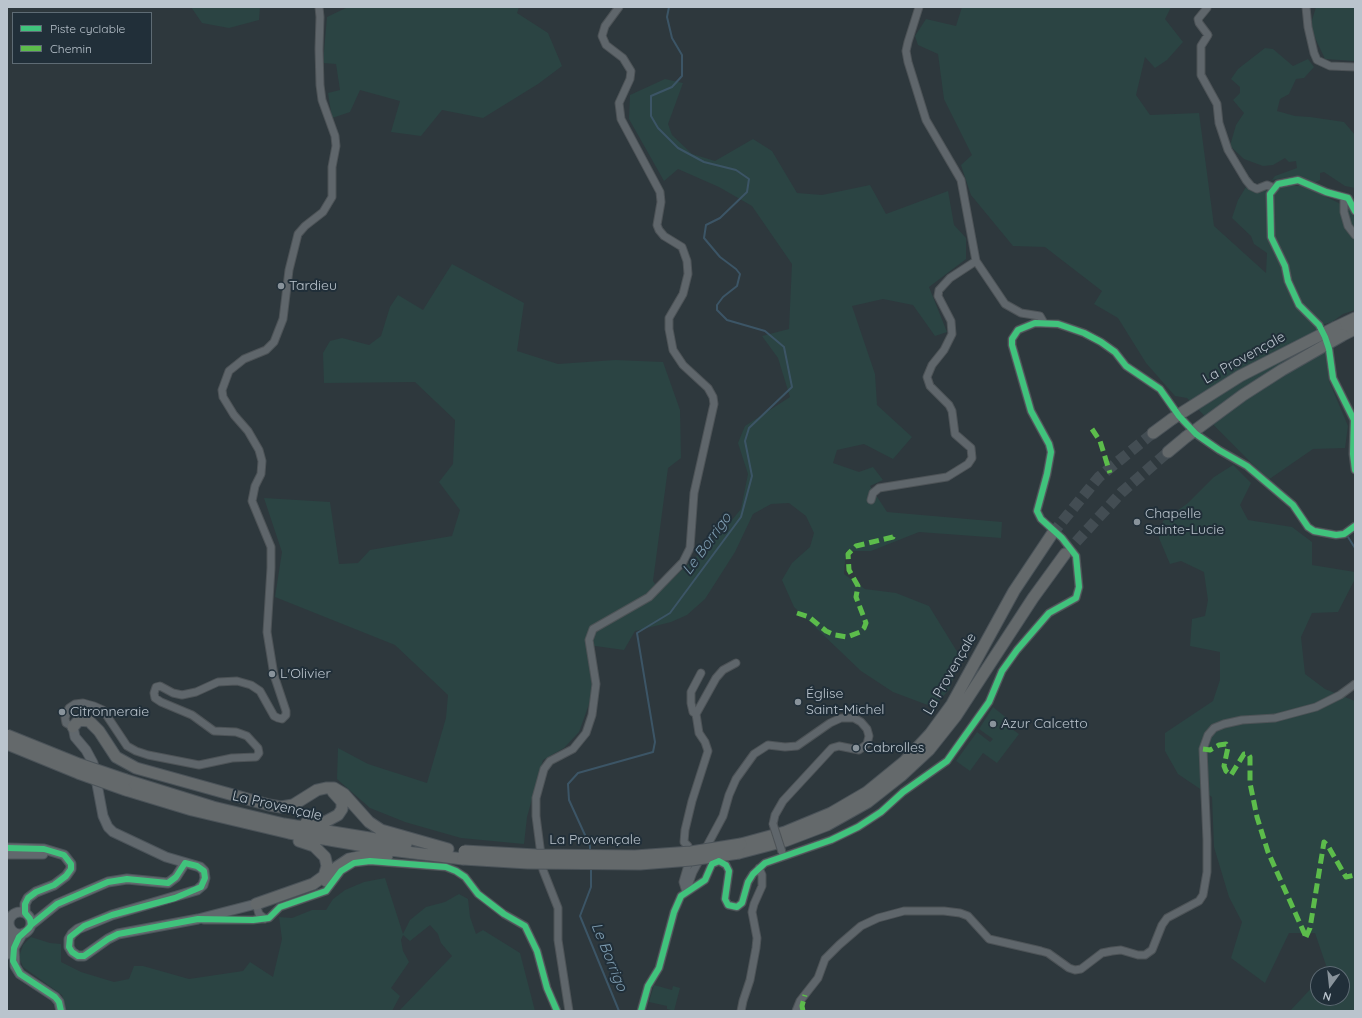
<!DOCTYPE html>
<html>
<head>
<meta charset="utf-8">
<style>
  body { margin:0 }
  #map { position:relative; width:1362px; height:1018px; overflow:hidden; background:#2e383d; font-family:Quicksand,sans-serif }
  canvas { display:block }
  .frame { position:absolute; inset:0; border:8px solid #bac4cd; pointer-events:none }
  .legend { position:absolute; left:12px; top:12px; width:140px; height:52px; box-sizing:border-box; background:#212f39; border:1px solid #5e6b74; margin:0; padding:5px 7px; list-style:none; font-size:12px; color:#bac4cd }
  .legend li { display:flex; align-items:center; gap:8px; height:20px }
  .legend b { width:20px; border:1px solid #5e6b74 }
  .north { position:absolute; left:1310px; top:966px; width:40px; height:40px; box-sizing:border-box; background:#212f39; border:1px solid #5e6b74; border-radius:50%; rotate:195deg; font-size:11px; font-weight:700; line-height:16px; text-align:center; color:#bac4cd }
  .north::after { content:''; display:block; margin:auto; width:14px; height:18px; background:#89939b; clip-path:polygon(50% 0,100% 100%,50% 72%,0 100%) }
</style>
</head>
<body>
<div id="map">
<canvas width="1362" height="1018"></canvas>
<div class="frame"></div>
<ul class="legend">
<li><b style="height:5px;background:#40c37c"></b>Piste cyclable</li>
<li><b style="height:5px;background:#5cbc4b"></b>Chemin</li>
</ul>
<div class="north">N</div>
</div>
<script>
const g = document.querySelector('canvas').getContext('2d');
g.lineJoin = 'round';
function paint(path, color) { g.fillStyle = color; g.fill(path, 'evenodd'); }
const shape = rows => new Path2D(rows.map(r => 'M' + r).join(''));
function stroke(path, color, width, dash) { g.strokeStyle = color; g.lineWidth = width; g.lineCap = dash ? 'butt' : 'round'; g.setLineDash(dash || []); g.stroke(path); }
function drawText(font, color, halo, rows, align = 'center') {
  g.font = font + ' Quicksand,sans-serif'; g.lineWidth = 4; g.setLineDash([]); g.textBaseline = 'middle'; g.strokeStyle = halo; g.fillStyle = color; for (const [text, x, y, turn = 0] of rows) {
    g.save(); g.translate(x, y); g.rotate((+turn || 0) * Math.PI / 180); g.textAlign = isNaN(turn) ? turn : align; if (halo) g.strokeText(text, 0, 0); g.fillText(text, 0, 0); g.restore();
  }
}
const green = shape([
  [191,7,260,7,259,20,229,28,202,23],
  [348,7,519,7,517,13,548,33,562,66,538,84,483,118,442,110,421,136,391,132,400,101,360,90,350,112,332,118,328,93,340,90,336,64,323,63,327,17],
  [962,7,1171,7,1165,19,1183,42,1167,60,1155,68,1145,57,1136,95,1150,115,1199,113,1214,226,1266,273,1267,253,1254,244,1251,236,1232,218,1238,200,1246,187,1264,190,1286,186,1304,186,1349,208,1355,217,1355,310,1343,314,1332,322,1321,325,1329,381,1348,426,1345,448,1313,449,1268,480,1187,398,1175,396,1146,363,1118,318,1094,304,1102,291,1045,247,1013,246,971,195,961,165,972,155,944,99,938,54,918,45,915,36,926,19,956,26],
  [1316,7,1355,7,1355,61,1325,59,1310,27],
  [1265,48,1273,49,1293,66,1308,59,1314,67,1304,78,1296,79,1289,94,1280,99,1277,111,1295,116,1310,117,1344,122,1355,135,1355,188,1345,186,1324,172,1320,173,1320,180,1314,183,1295,176,1272,180,1275,176,1297,168,1296,161,1289,162,1285,158,1273,165,1263,166,1244,159,1230,146,1236,125,1244,113,1233,100,1240,93,1240,87,1231,79,1238,69],
  [665,79,683,83,668,124,672,135,692,154,715,161,753,139,772,151,797,193,822,195,870,185,886,214,948,191,954,225,966,238,966,259,929,287,947,332,935,336,913,305,883,299,852,306,875,374,877,405,912,437,893,459,864,444,837,450,833,463,859,472,873,467,883,480,870,486,887,512,1002,522,1001,538,919,532,871,551,846,551,844,574,865,589,896,593,929,606,961,658,949,690,933,707,893,692,861,671,794,607,782,580,792,563,810,547,814,533,806,516,789,503,771,504,753,514,735,552,705,599,687,615,671,622,635,631,624,650,588,645,593,693,579,732,564,748,543,760,527,817,524,844,461,838,405,822,370,808,337,779,338,748,368,764,427,783,446,718,448,695,395,645,275,597,282,552,264,498,330,502,339,564,358,563,370,550,452,536,460,510,439,482,453,464,455,420,415,382,324,383,323,353,330,341,342,338,369,345,381,336,390,307,398,295,423,310,452,264,524,303,517,351,558,364,615,360,663,362,680,410,681,458,668,468,653,581,660,591,723,531,741,509,748,474,738,443,745,426,790,397,778,358,762,336,789,329,792,264,752,206,719,187,678,169,664,181,629,119,630,95],
  [1233,465,1251,483,1240,505,1248,520,1292,527,1312,542,1312,565,1355,572,1355,579,1338,612,1312,613,1301,637,1305,674,1325,689,1355,701,1355,1011,1290,1011,1318,981,1318,998,1342,998,1342,974,1325,974,1328,971,1315,933,1289,933,1265,983,1231,958,1242,922,1229,897,1214,847,1212,797,1178,774,1165,751,1165,733,1213,701,1220,680,1220,652,1190,646,1192,619,1205,616,1208,600,1204,572,1181,561,1170,564,1159,538,1163,521,1188,503,1214,477],
  [993,707,1008,719,1005,724,1019,734,997,763,983,753,970,771,956,761,977,732,990,742,993,739,979,729],
  [385,878,403,934,410,920,426,907,445,902,459,894,468,899,470,917,476,934,483,930,520,953,535,1011,399,1011,452,956,441,943,438,934,430,925,410,941,403,935,401,940,403,951,409,962,391,988,400,996,392,1011,67,1011,62,995,23,967,19,957,23,945,31,937,50,943,61,944,61,962,81,972,114,982,129,979,134,966,143,966,189,979,243,971,250,962,273,977,282,939,279,917,292,918,312,910,326,910,333,899,345,890,364,882],
  [654,985,672,990,673,986,680,988,674,1011,667,1009,667,1006,649,1002]
]);
const stream = shape([
  [1348,537,1355,548],
  [590,851,590,846,569,800,568,784,578,773,653,752,655,742,637,633,670,613,741,517,752,476,745,441,749,428,792,387,784,347,765,331,727,320,717,310,717,305,723,297,737,286,740,274,736,269,720,257,704,238,706,225,720,218,747,192,749,179,736,170,704,162,678,148,658,128,651,116,651,96,672,87,682,76,682,55,672,38,667,17,669,7],
  [591,868,591,887,580,916,619,1011]
]);
const highwayTunnel = shape([
  [1052,534,1099,477,1153,433],
  [1065,554,1122,492,1168,452]
]);
const minor = shape([
  [919,7,908,42,906,51,908,62,926,120,961,180,976,261,1005,304,1021,313,1040,316,1044,323],
  [1306,7,1308,27,1314,53,1317,60,1330,66,1355,67],
  [1207,8,1198,19,1199,23,1208,35,1201,46,1201,75,1217,104,1219,123,1228,150,1246,180,1251,186,1257,189,1267,185,1274,188],
  [1344,197,1344,212,1348,226,1355,235],
  [1355,211,1348,198,1326,192,1298,180,1278,184,1270,194,1271,237,1285,266,1288,281,1299,305,1319,325,1325,337,1329,349,1333,378,1354,420,1353,454,1355,470],
  [871,500,873,493,879,488,947,477,968,464,972,458,971,448,955,434,952,411,949,405,930,386,927,377,932,365,944,350,952,334,951,321,938,296,939,290,950,278,976,261],
  [696,714,693,712,691,703,691,692,701,673],
  [73,727,66,723,65,718,69,708,75,704,83,703,94,706,103,710,127,746,136,751,148,755,199,765,232,758,256,757,259,753,258,748,247,736,236,732,214,731,192,715,161,702,155,698,154,693,156,687,160,686,173,693,182,695,196,692,218,682,237,681,251,685,260,691,274,716,278,718,282,719,286,715,286,711,274,675,267,632,271,568,271,547,252,501,255,486,261,474,262,461,259,450,248,431,234,415,223,397,222,390,229,371,244,359,266,350,274,342,283,319,289,270,298,234,305,226,323,212,332,197,332,167,336,146,335,136,322,100,320,85,319,49,320,17,319,7],
  [690,889,689,883,693,872,723,816,729,795,736,779,754,754,768,745,785,747,797,746,830,723,841,718,854,718,861,722,867,729,869,736,867,744,859,750,839,746,832,748,783,801,775,815,773,824],
  [686,892,683,882,688,865,688,846,684,842,685,830,692,801,708,751,705,742,699,733,696,714,716,678,723,670,736,663],
  [256,904,259,914,265,919],
  [204,920,253,920,269,918,280,907,326,891,341,871,354,863,370,861,446,867,456,871,465,877,478,894,504,914,525,926,537,951,547,988,557,1011],
  [569,1011,558,940,558,908,543,870,536,816,536,798,544,769,550,761,573,749,586,733,592,715,596,684,589,640,593,629,649,597,683,562,690,548,694,493,714,404,713,397,708,388,683,365,673,350,669,329,669,318,683,294,688,274,687,261,682,247,664,236,659,230,657,225,661,202,660,192,621,119,619,103,630,79,631,71,623,58,606,45,602,36,605,26,619,7],
  [641,1011,648,986,659,968,674,912,681,896,705,880,712,864,719,861,726,865,729,871,725,899,728,905,737,907,742,903,748,882,753,874,765,863,831,840,858,827,881,812,903,792,947,761,989,702,1002,671,1017,650,1049,613,1076,598,1079,587,1076,556,1062,538,1041,519,1037,511,1047,474,1051,452,1049,444,1031,411,1012,345,1012,339,1018,330,1035,323,1058,324,1084,333,1101,342,1115,352,1126,366,1160,389,1179,416,1196,434,1219,450,1247,466,1293,505,1308,527,1314,531,1336,535,1344,534,1355,526],
  [741,1011,743,1001,750,980,756,948,757,938,752,912,754,904,762,886,762,875,759,868],
  [796,1011,800,1001,818,978,825,959,839,945,861,926,878,918,904,911,944,911,960,913,968,916,989,939,1041,951,1048,953,1069,968,1075,970,1081,969,1102,953,1112,951,1121,950,1138,955,1145,955,1152,950,1162,925,1167,918,1199,901,1203,895,1207,872,1207,840,1203,749,1208,735,1214,728,1224,724,1242,720,1275,718,1316,707,1340,695,1355,684]
]);
const major = shape([
  [73,727,75,737,86,750,93,763,103,816,108,827,113,832,166,857,200,867,204,871,205,878,203,885,197,890,112,915,78,929,72,934,69,939,69,947,72,952,78,956,84,956,108,939,118,934,198,919,256,904],
  [7,848,44,849,64,855,71,864,71,869,66,876,54,885,36,892,28,898,25,904,25,913],
  [7,854,43,854],
  '9 923a11 11 0 1 1 22 0a11 11 0 1 1-22 0Z',
  [31,925,57,904,108,882,127,879,168,883,176,877,185,863],
  [23,933,14,948,15,966,20,974,55,997,59,1002,61,1011],
  [9,954,11,929]
]);
const highway = shape([
  [1336,327,1355,318],
  [1343,335,1355,329],
  [1153,433,1172,419],
  [1168,452,1186,437],
  [73,727,79,720,89,721,99,731,116,757,136,768,269,805,281,807,293,805,317,790,326,788,334,788,344,794,369,822,381,830,448,849],
  [126,780,213,807,284,824,406,844],
  [126,790,192,810,289,833,382,849,463,859],
  [306,823,323,823,338,815,342,809,342,802,333,792],
  [741,844,785,832,831,813,867,792,905,761,930,734,952,704,1014,591,1052,534],
  [739,853,785,841,827,825,868,802,901,776,929,750,956,716,1033,598,1065,554],
  [326,881,337,867,349,859,364,856,387,856],
  [256,904,313,884,324,876,327,866,325,857,314,846,299,841]
]);
const minorBridge = shape([
  [773,824,782,852]
]);
const highwayBridge = shape([
  [1172,419,1240,376,1336,327],
  [1186,437,1243,395,1282,370,1343,335],
  [7,735,79,764,126,780],
  [7,744,78,773,126,790],
  [464,851,536,855,635,856,691,852,741,844],
  [463,859,528,863,640,864,691,860,739,853]
]);
const quiet = shape([
  [1092,429,1100,441,1110,473],
  [797,613,809,617,826,631,835,635,847,637,860,632,864,628,866,623,856,597,858,586,849,570,848,554,856,546,893,537,895,532],
  [1203,749,1210,750,1219,745,1226,744,1228,747,1224,766,1226,771,1231,775,1244,754,1248,754,1250,757,1250,783,1257,817,1268,852,1306,937],
  [1306,937,1310,928,1324,842,1328,846,1346,877,1355,875],
  [803,1011,802,1006,805,995]
]);
const cycleway = shape([
  [1355,211,1348,198,1326,192,1298,180,1278,184,1270,194,1271,237,1285,266,1288,281,1299,305,1319,325,1325,337,1329,349,1333,378,1354,420,1353,454,1355,470],
  [7,848,44,849,64,855,71,864,71,869,66,876,54,885,36,892,28,898,25,904,25,913,30,919,31,925,29,928,19,937,14,948,13,961,20,974,55,997,59,1002,61,1011],
  [31,925,57,904,108,882,127,879,168,883,176,877,185,863,197,866,204,871,205,878,201,887,175,898,112,915,84,926,70,937,69,947,72,952,78,956,84,956,108,939,118,934,198,919,253,920,269,918,280,907,326,891,341,871,354,863,370,861,446,867,456,871,465,877,478,894,504,914,525,926,537,951,547,988,557,1011],
  [641,1011,648,986,659,968,674,912,681,896,705,880,712,864,719,861,726,865,729,871,725,899,728,905,737,907,742,903,748,882,753,874,765,863,831,840,858,827,881,812,903,792,947,761,989,702,1002,671,1017,650,1049,613,1076,598,1079,587,1076,556,1062,538,1041,519,1037,511,1047,474,1051,452,1049,444,1031,411,1012,345,1012,339,1018,330,1035,323,1058,324,1084,333,1101,342,1115,352,1126,366,1160,389,1179,416,1196,434,1219,450,1247,466,1293,505,1308,527,1314,531,1336,535,1344,534,1355,526]
]);
const markers = [
  [281,286,4,"#89939b"],
  [1137,522,4,"#89939b"],
  [272,674,4,"#89939b"],
  [798,702,4,"#89939b"],
  [62,712,4,"#89939b"],
  [993,724,4,"#89939b"],
  [856,748,4,"#89939b"]
];
const poiNames = [
  ["Tardieu",289,286],
  ["Chapelle",1145,514],
  ["Sainte-Lucie",1145,530],
  ["L'Olivier",280,674],
  ["Église",806,694],
  ["Saint-Michel",806,710],
  ["Citronneraie",70,712],
  ["Azur Calcetto",1001,724],
  ["Cabrolles",864,748]
];
const streetNames = [
  ["La Provençale",1244,358,-29],
  ["La Provençale",950,674,-60],
  ["La Provençale",277,806,13],
  ["La Provençale",595,840]
];
const waterNames = [
  ["Le Borrigo",707,544,-54],
  ["Le Borrigo",609,957,68]
];
paint(green, '#2b4443');
stroke(stream, '#3c5566', 2);
stroke(highwayTunnel, '#434d53', 11, [11, 5.5]);
stroke(minor, '#4d5357', 9);
stroke(major, '#4c545a', 11);
stroke(highway, '#4b5359', 13);
stroke(minor, '#5f666b', 7);
stroke(major, '#61686d', 9);
stroke(highway, '#64696b', 11);
stroke(minorBridge, '#4d5357', 9, []);
stroke(highwayBridge, '#4b5359', 13, []);
stroke(minorBridge, '#5f666b', 7);
stroke(highwayBridge, '#64696b', 11);
stroke(quiet, '#5cbc4b', 5, [10, 5]);
stroke(cycleway, '#40c37c', 6);
for (const [x, y, r, color] of markers) { const dot = new Path2D(); dot.arc(x, y, r, 0, 2 * Math.PI); g.fillStyle = color; g.fill(dot); stroke(dot, '#212f39', 1.5); }
drawText('14px', '#bac4cd', '#212f39', poiNames, 'left');
drawText('14px', '#bac4cd', '#212f39', streetNames);
drawText('italic 15px', '#7c9aae', '#212f39', waterNames);
</script>
</body>
</html>
